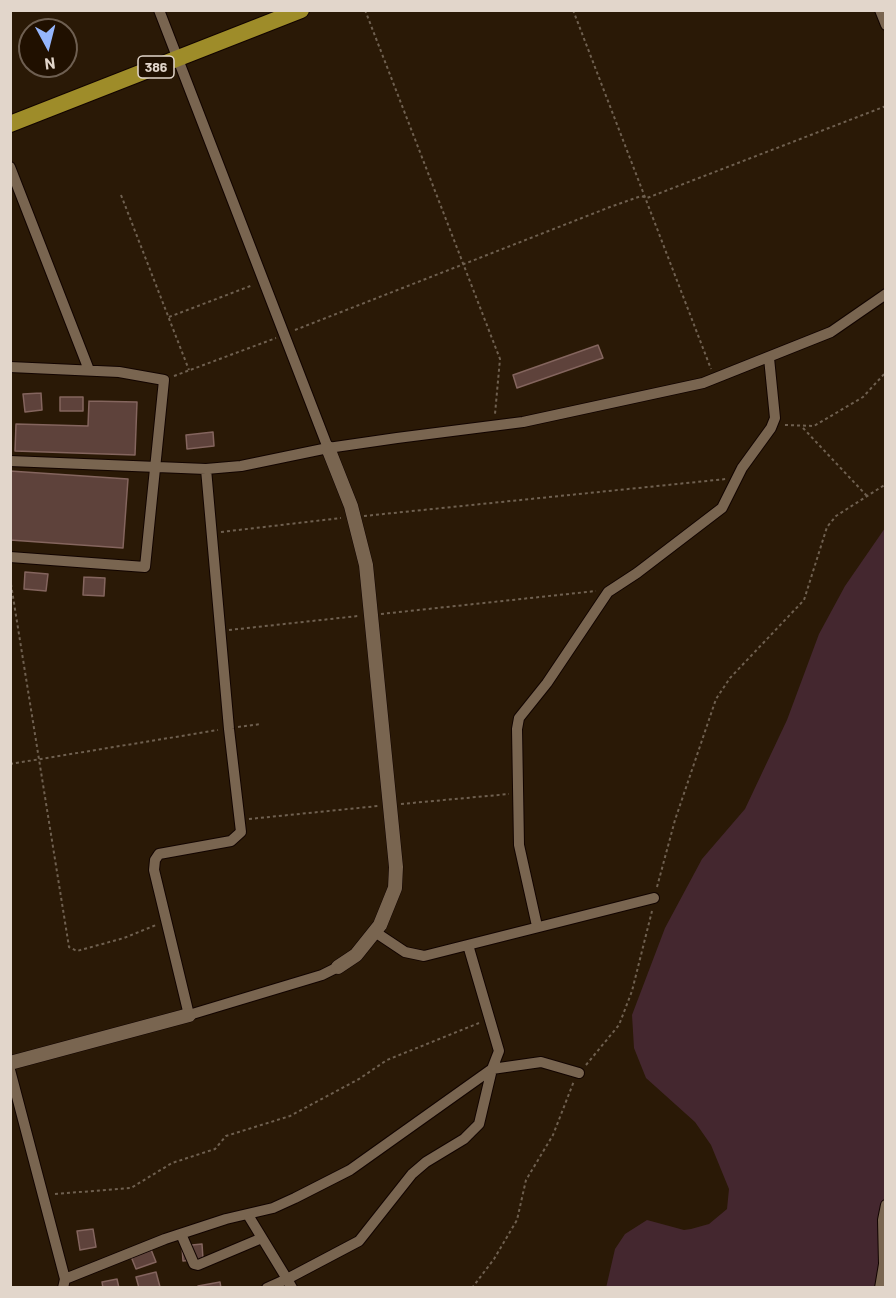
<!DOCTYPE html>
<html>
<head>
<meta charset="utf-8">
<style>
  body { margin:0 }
  #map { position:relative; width:896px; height:1298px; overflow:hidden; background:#2a1906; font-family:Barlow,sans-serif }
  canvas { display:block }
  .frame { position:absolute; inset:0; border:12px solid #e2d6cb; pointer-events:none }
  .north { position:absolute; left:18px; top:18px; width:60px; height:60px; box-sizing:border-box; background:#201000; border:2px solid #6e5f51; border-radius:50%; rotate:173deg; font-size:16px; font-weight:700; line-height:24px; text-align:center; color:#e2d6cb }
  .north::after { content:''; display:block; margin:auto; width:21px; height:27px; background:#95b6fd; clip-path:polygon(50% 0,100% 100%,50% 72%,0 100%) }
</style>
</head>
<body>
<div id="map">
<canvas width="896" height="1298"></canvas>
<div class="frame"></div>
<div class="north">N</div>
</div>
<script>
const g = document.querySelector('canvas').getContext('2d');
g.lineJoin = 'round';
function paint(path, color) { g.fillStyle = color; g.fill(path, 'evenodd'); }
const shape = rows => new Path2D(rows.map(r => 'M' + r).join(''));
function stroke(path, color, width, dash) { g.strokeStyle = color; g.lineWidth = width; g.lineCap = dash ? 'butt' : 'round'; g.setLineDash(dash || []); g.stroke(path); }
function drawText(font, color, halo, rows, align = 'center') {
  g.font = font + ' Barlow,sans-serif'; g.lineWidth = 5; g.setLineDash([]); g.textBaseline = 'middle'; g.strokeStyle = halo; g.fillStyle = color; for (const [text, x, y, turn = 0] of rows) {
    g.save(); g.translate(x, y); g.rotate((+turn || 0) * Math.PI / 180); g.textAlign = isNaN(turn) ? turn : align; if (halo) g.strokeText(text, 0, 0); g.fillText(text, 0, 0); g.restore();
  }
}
const green = shape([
  [885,528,885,1287,606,1288,615,1249,625,1234,647,1220,684,1230,691,1229,709,1224,727,1209,729,1189,711,1145,695,1122,646,1078,634,1048,632,1015,665,928,702,859,745,809,787,720,819,634,845,586]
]);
const building = shape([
  [598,345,603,358,517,388,513,375,598,345],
  [41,393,42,410,25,412,23,394,41,393],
  [60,397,83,397,83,411,60,411,60,397],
  [89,401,137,402,135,455,15,451,16,424,88,426,89,401],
  [213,432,214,446,187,449,186,435,213,432],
  [10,471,128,479,123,548,10,540,10,471],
  [25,572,48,574,46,591,24,589,25,572],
  [84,577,105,578,104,596,83,595,84,577],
  [93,1229,96,1247,80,1250,77,1231,93,1229],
  [202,1244,203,1259,183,1261,182,1246,202,1244],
  [150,1247,156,1262,136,1269,130,1254,150,1247],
  [156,1272,160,1287,139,1288,136,1277,156,1272],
  [117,1279,119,1288,103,1288,102,1282,117,1279],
  [220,1282,221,1288,199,1288,198,1286,220,1282]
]);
const path = shape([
  [365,10,500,359,495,414],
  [573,10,711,369],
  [121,195,189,370],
  [169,317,253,285],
  [295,330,610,207,641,196,647,198,886,106],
  [174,376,276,338],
  [785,425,814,426,863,397,886,372],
  [803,428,867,496],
  [364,516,726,479],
  [221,532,341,518],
  [10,578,69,947,77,951,124,938,156,925],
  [381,614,596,591],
  [229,630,358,616],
  [238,727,261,724],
  [10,764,218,730],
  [401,804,509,794],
  [249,819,378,806],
  [657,887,675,820,716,699,730,678,804,600,827,527,836,516,886,484],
  [586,1065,619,1025,632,991,652,911],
  [55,1194,131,1188,172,1163,215,1149,226,1136,290,1116,359,1079,387,1060,479,1023],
  [472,1288,494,1259,517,1220,526,1180,553,1135,574,1081]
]);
const minor = shape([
  [159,10,328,448],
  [880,10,886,25],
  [10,167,89,370],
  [10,367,119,372,164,380,145,567,10,557],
  [10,461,206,469,241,466,328,448,397,438,523,422,703,383,831,332,886,294],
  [206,469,229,729,241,832,231,841,159,854,155,860,154,870,189,1015,322,975,338,967],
  [537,926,519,845,517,729,519,718,547,683,608,592,637,573,722,508,742,468,771,428,775,418,769,358],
  [375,932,405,952,424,956,654,898],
  [10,1070,65,1279,63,1288],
  [248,1215,287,1279,267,1288],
  [181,1234,194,1264,198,1265,262,1238],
  [65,1279,165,1239,226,1219,273,1208,295,1198,350,1170,492,1069,541,1062,579,1073],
  [292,1288,287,1279,359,1241,412,1174,426,1162,464,1139,479,1124,492,1069,499,1051,468,945],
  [880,1288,884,1264,883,1220,886,1205]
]);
const tertiary = shape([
  [328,448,351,506,366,565,396,867,395,888,380,925,356,955,338,967],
  [10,1063,189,1015]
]);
const trunk = shape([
  [10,124,301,10]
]);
const shields = [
  [156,67,36]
];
const shieldNames = [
  ["386",156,67]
];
paint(green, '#44272f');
paint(building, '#5e423b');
stroke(building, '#84655e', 1.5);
stroke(minor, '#120400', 12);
stroke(tertiary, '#120400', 15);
stroke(trunk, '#120400', 18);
stroke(path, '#6f6050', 2, [3, 3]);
stroke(minor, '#796550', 10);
stroke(tertiary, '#796550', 14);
stroke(trunk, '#9e8c29', 16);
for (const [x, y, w] of shields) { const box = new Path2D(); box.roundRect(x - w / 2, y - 11, w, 22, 4.5); g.fillStyle = '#201000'; g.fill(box); stroke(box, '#e2d6cb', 1.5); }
drawText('bold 14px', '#e2d6cb', null, shieldNames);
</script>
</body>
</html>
